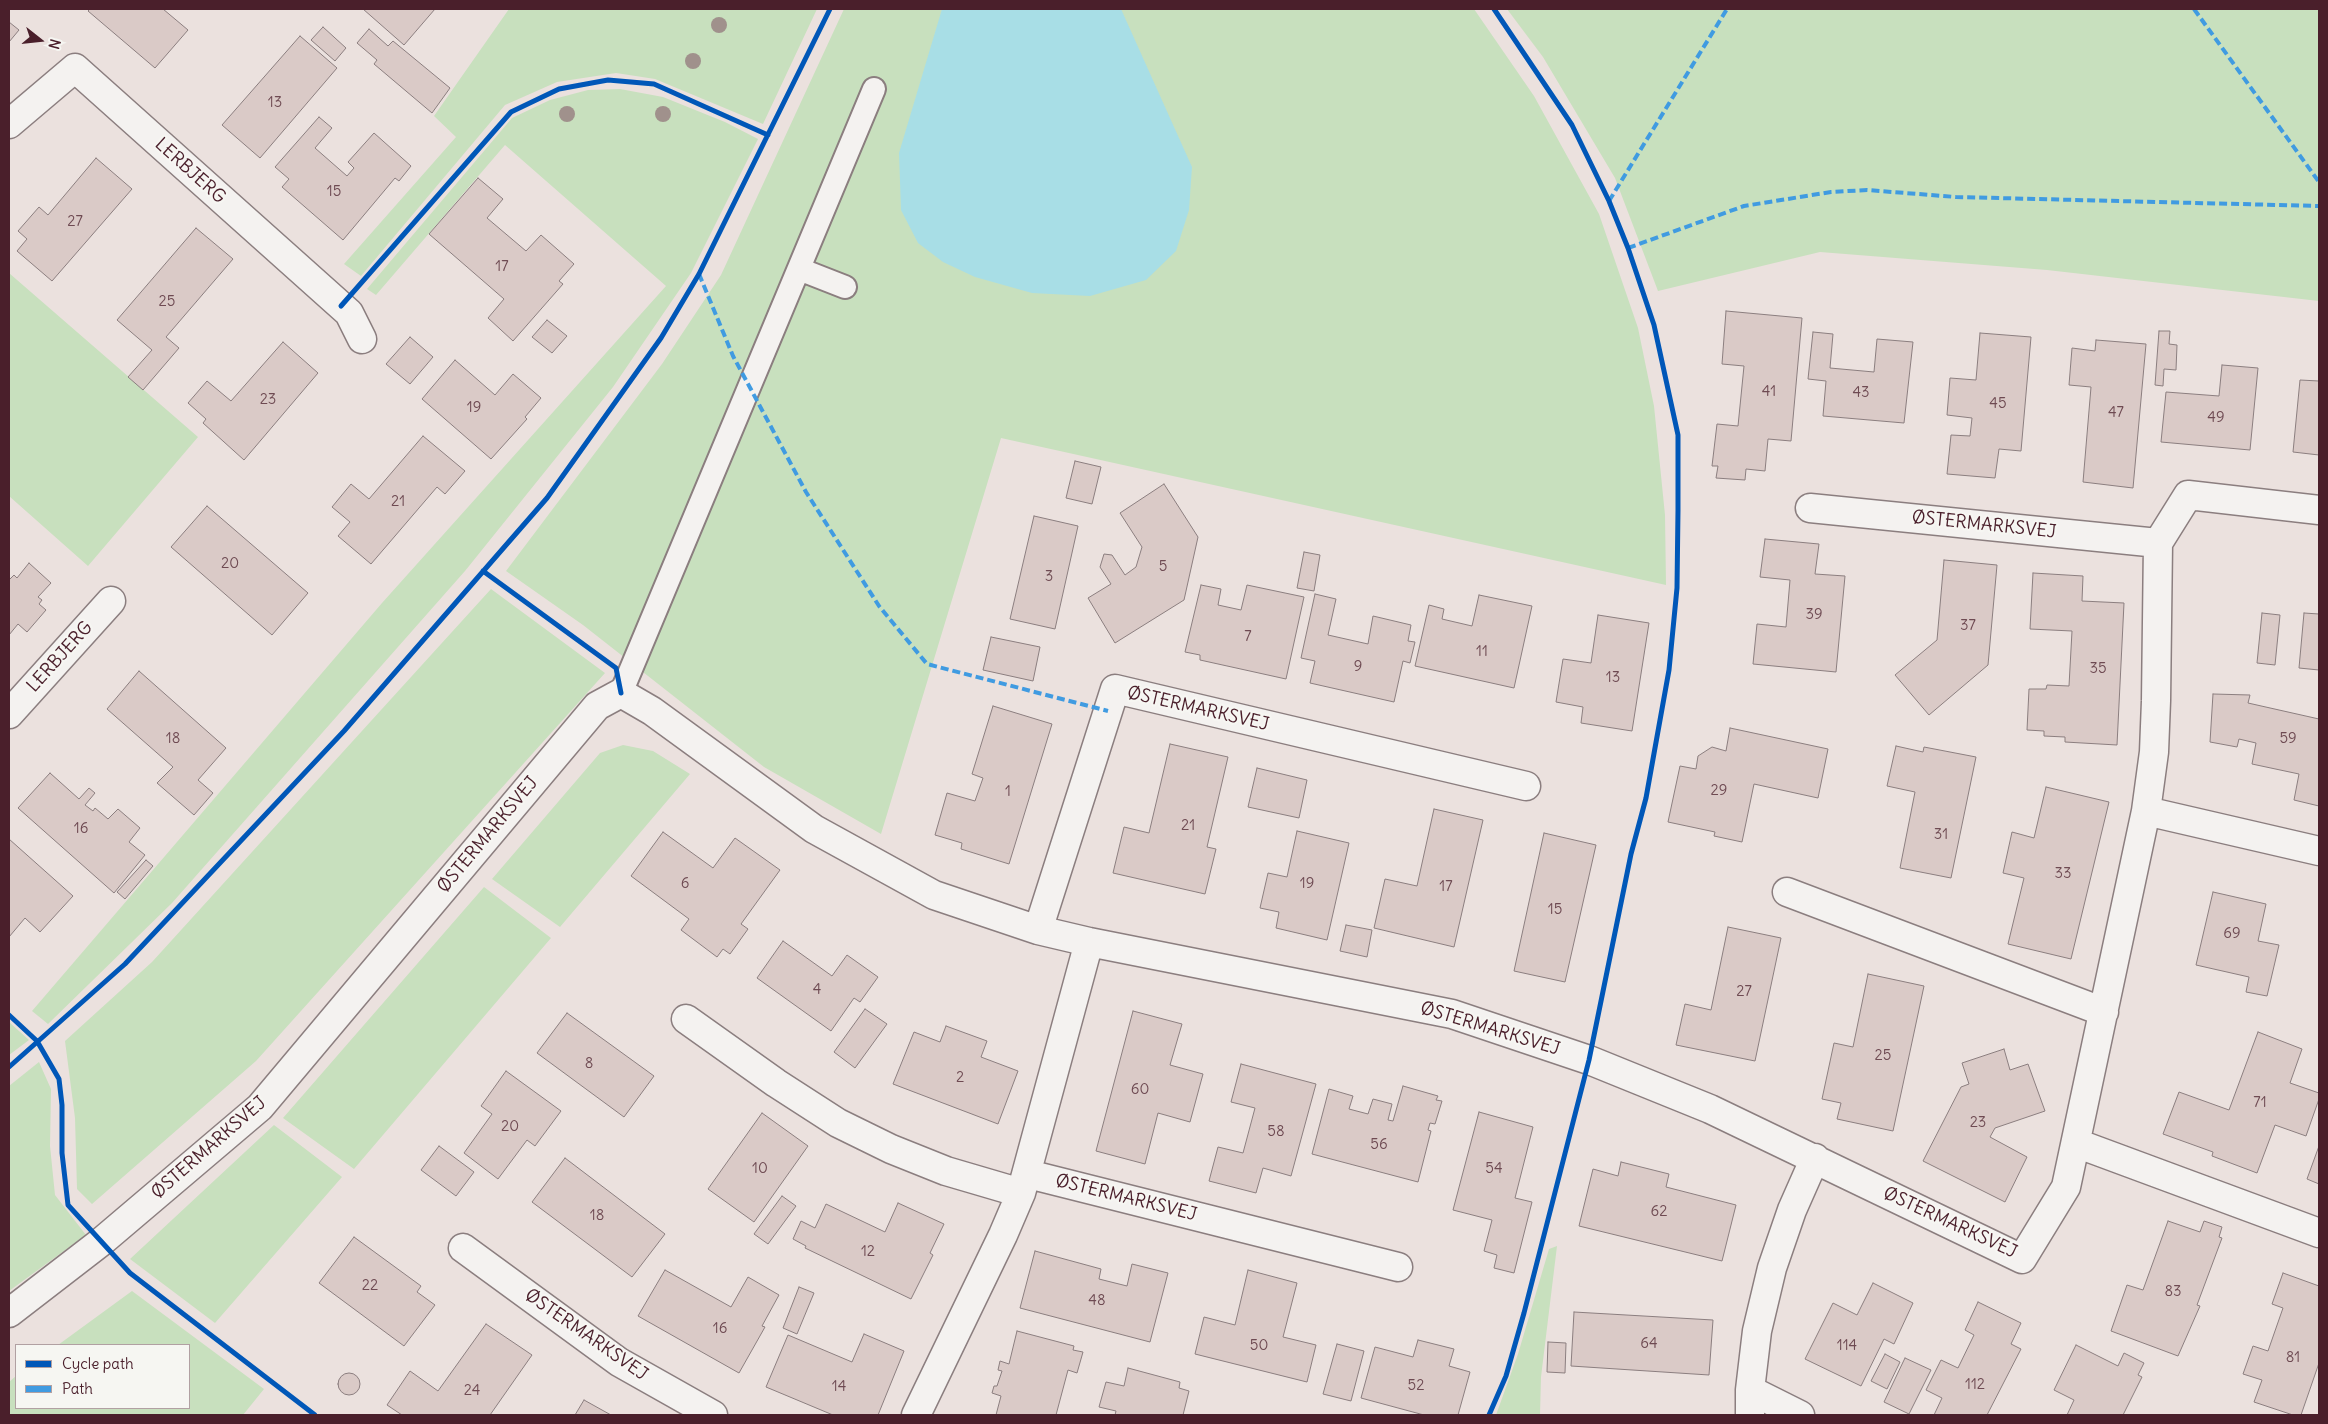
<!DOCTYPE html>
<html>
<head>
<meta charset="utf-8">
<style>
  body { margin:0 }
  #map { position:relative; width:2328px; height:1424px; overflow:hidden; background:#ebe1de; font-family:Delius,sans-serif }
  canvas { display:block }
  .frame { position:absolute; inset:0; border:10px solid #4a1f2b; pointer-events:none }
  .legend { position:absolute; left:15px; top:1344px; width:175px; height:65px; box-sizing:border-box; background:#f6f6f2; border:1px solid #b1a0a2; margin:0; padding:6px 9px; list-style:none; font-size:15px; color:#4a1f2b }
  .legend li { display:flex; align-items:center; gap:10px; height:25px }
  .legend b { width:25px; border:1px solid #b1a0a2 }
  .north { position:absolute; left:15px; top:15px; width:50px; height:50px; -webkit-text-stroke:4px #f6f6f2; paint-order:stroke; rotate:106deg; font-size:14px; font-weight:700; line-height:20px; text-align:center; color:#4a1f2b }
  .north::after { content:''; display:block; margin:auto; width:18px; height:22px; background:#4a1f2b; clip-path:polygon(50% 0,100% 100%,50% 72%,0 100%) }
</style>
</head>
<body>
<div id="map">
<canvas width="2328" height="1424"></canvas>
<div class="frame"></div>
<ul class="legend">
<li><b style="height:6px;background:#0057b8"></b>Cycle path</li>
<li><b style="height:6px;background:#409be1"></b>Path</li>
</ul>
<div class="north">N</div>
</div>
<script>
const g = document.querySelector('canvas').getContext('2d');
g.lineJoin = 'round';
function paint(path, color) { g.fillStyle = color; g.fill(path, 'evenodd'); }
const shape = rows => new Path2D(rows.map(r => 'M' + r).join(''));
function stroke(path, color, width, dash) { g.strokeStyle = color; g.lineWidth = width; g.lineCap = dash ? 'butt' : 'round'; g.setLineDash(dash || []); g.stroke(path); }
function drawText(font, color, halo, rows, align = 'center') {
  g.font = font + ' Delius,sans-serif'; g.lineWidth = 4.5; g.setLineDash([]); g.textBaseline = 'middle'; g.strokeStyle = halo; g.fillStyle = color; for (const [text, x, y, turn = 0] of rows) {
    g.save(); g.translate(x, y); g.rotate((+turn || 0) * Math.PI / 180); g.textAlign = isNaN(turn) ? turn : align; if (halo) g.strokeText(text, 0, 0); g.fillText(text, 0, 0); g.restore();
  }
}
const green = shape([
  [509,9,817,9,763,124,655,79,616,73,557,82,505,105,361,276,344,264,456,137,434,116],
  [844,9,1474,9,1534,96,1599,214,1638,328,1654,406,1665,515,1666,585,1001,438,881,834,764,767,583,625,506,571,662,364,721,275],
  [1507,9,2319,9,2319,301,2047,270,1820,252,1658,291,1615,178,1543,57],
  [620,89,663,97,725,122,758,139,691,273,613,387,465,571,172,903,48,1024,32,1011,382,603,666,286,505,145,376,295,367,289,512,118,550,100,588,90],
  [9,273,198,437,88,566,9,496],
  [491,589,605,673,256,1061,92,1204,77,1189,75,1118,65,1041,152,962],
  [623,745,653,751,690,774,560,927,492,879,600,753],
  [484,887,551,938,354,1169,283,1118],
  [9,1022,29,1040,9,1055],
  [39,1062,51,1089,50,1146,55,1195,86,1235,9,1291,9,1086],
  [274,1125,342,1177,215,1323,130,1259],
  [1557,1246,1541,1377,1540,1415,1496,1415,1518,1354,1549,1249],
  [132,1291,264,1389,243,1415,9,1415,9,1382,16,1376,16,1408,189,1408,189,1345,58,1345]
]);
const water = shape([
  [942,9,1121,9,1192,167,1189,210,1176,251,1146,280,1090,296,1032,293,975,277,943,262,918,243,901,210,899,153]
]);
const building = shape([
  [90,9,163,9,188,30,155,68,88,11,90,9],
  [363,9,435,9,404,45,363,9],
  [9,22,19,30,9,42,9,22],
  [323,27,346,48,335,61,311,40,323,27],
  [369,29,388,46,393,41,450,88,432,113,374,64,377,60,357,43,369,29],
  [300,36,337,68,260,158,222,125,300,36],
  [319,117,332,128,315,148,347,176,354,168,348,162,374,133,411,166,399,181,395,178,343,240,282,187,289,179,275,167,319,117],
  [96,158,132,189,52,281,17,251,27,239,18,231,39,207,48,215,96,158],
  [478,178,503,199,487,218,526,251,541,235,574,264,559,281,563,284,513,341,488,318,504,299,429,234,478,178],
  [196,228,233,259,166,337,179,348,143,390,128,377,152,350,117,320,196,228],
  [1726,311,1802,318,1791,441,1768,439,1765,471,1746,469,1745,480,1716,478,1718,466,1712,466,1717,424,1738,426,1744,366,1722,364,1726,311],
  [547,320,567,336,552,353,532,337,547,320],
  [2159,331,2170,331,2169,344,2177,345,2176,370,2164,369,2163,386,2155,385,2159,331],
  [1813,332,1833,334,1830,368,1874,372,1877,339,1913,342,1904,423,1823,416,1826,381,1808,379,1813,332],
  [1980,333,2031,337,2021,451,1999,449,1995,478,1947,474,1951,435,1970,436,1972,418,1947,415,1950,378,1976,380,1980,333],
  [410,337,433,357,410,384,386,364,410,337],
  [2096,340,2146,344,2133,488,2083,482,2091,387,2069,385,2072,348,2095,351,2096,340],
  [283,342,318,373,244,460,203,423,206,419,188,403,207,381,231,401,283,342],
  [455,360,495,395,513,374,541,398,525,417,527,419,491,459,422,399,455,360],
  [2222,365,2258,368,2250,450,2161,442,2166,392,2219,396,2222,365],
  [2319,379,2319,455,2293,452,2300,380,2319,381,2319,379],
  [423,436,465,471,445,494,437,487,371,564,338,536,350,522,332,507,351,484,369,499,423,436],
  [1075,461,1101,467,1092,504,1066,498,1075,461],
  [1164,484,1198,537,1184,600,1115,643,1088,598,1111,584,1100,567,1104,554,1112,555,1125,575,1136,567,1142,547,1120,513,1164,484],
  [207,506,308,593,272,635,171,547,207,506],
  [1034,516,1078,526,1055,629,1010,619,1034,516],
  [1765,539,1819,544,1815,574,1845,576,1836,672,1753,664,1757,624,1786,627,1790,580,1760,577,1765,539],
  [1304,552,1320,555,1314,591,1297,588,1304,552],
  [1944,560,1997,565,1988,665,1929,715,1895,675,1937,640,1944,560],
  [29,563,51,583,38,597,42,600,39,604,46,610,27,632,18,624,9,635,9,580,14,575,17,578,29,563],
  [2033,573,2083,576,2082,601,2124,603,2117,745,2065,742,2065,737,2044,736,2044,731,2027,730,2029,689,2046,689,2047,685,2069,686,2072,631,2030,629,2033,573],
  [1201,585,1221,589,1218,605,1241,610,1247,585,1304,597,1286,679,1200,660,1200,655,1185,652,1201,585],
  [1315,594,1336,599,1328,635,1368,644,1373,616,1411,625,1408,641,1415,642,1410,663,1403,661,1394,702,1310,683,1315,661,1301,658,1315,594],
  [1479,595,1532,606,1514,688,1415,666,1429,605,1444,609,1442,619,1472,626,1479,595],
  [2262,613,2280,615,2275,665,2257,663,2262,613],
  [2304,613,2319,614,2319,670,2299,668,2304,613],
  [1598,615,1649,623,1632,731,1581,723,1583,707,1556,702,1563,659,1591,663,1598,615],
  [991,637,1040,647,1033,681,983,670,991,637],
  [139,671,226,748,198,780,213,793,194,815,157,783,173,767,107,709,139,671],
  [2213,694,2250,695,2248,703,2319,719,2319,806,2294,800,2299,774,2252,764,2256,743,2239,739,2237,747,2210,742,2213,694],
  [993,706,1052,724,1009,864,961,849,962,843,935,835,947,793,975,801,983,778,972,774,993,706],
  [1730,728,1828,749,1818,798,1754,784,1742,842,1714,836,1715,832,1668,822,1680,766,1696,769,1698,756,1712,747,1726,751,1730,728],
  [1170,744,1228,757,1207,847,1216,849,1205,894,1113,873,1124,827,1149,833,1170,744],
  [1896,746,1923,752,1924,747,1976,757,1951,878,1900,868,1915,792,1887,786,1896,746],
  [1257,768,1307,780,1299,818,1248,807,1257,768],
  [50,773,79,799,89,788,95,793,85,805,93,811,95,808,108,819,118,809,140,828,129,842,145,855,114,893,18,808,50,773],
  [2046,787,2109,802,2071,959,2008,944,2024,878,2003,873,2012,832,2034,838,2046,787],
  [1434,809,1483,820,1454,947,1374,928,1385,879,1417,886,1434,809],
  [1297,831,1349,843,1327,940,1276,928,1279,912,1260,908,1268,873,1287,877,1297,831],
  [663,832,713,868,735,838,780,870,741,924,748,929,730,954,723,949,717,957,681,930,689,919,631,876,663,832],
  [1544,833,1596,845,1565,982,1514,971,1544,833],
  [9,839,73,896,40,932,25,918,9,937,9,839],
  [146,860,153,866,125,899,117,892,146,860],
  [2213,892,2266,904,2258,941,2279,945,2267,996,2246,992,2249,977,2196,965,2213,892],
  [1346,925,1372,930,1367,957,1340,951,1346,925],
  [1728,927,1781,938,1755,1061,1676,1045,1685,1004,1711,1010,1728,927],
  [783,941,832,976,847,955,878,977,860,1002,854,998,831,1031,757,978,783,941],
  [1868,974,1924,986,1893,1131,1837,1119,1841,1103,1822,1099,1834,1043,1853,1047,1868,974],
  [865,1009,887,1024,855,1068,834,1052,865,1009],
  [1133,1011,1182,1024,1170,1065,1203,1074,1190,1122,1158,1113,1145,1164,1096,1151,1133,1011],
  [567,1013,654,1076,624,1117,537,1053,567,1013],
  [946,1026,987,1041,981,1057,1018,1071,998,1124,893,1084,914,1032,940,1042,946,1026],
  [2258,1032,2302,1049,2290,1083,2319,1093,2319,1099,2306,1136,2275,1125,2257,1173,2212,1156,2213,1152,2163,1134,2179,1092,2229,1110,2258,1032],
  [2004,1049,2010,1070,2028,1064,2045,1111,1995,1128,1990,1137,2027,1157,2005,1202,1923,1161,1961,1087,1969,1084,1962,1063,2004,1049],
  [1241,1064,1316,1084,1291,1176,1263,1168,1256,1193,1209,1181,1218,1147,1243,1153,1255,1108,1231,1102,1241,1064],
  [506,1071,561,1111,535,1146,527,1140,498,1179,464,1153,492,1114,481,1106,506,1071],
  [1403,1086,1438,1096,1436,1100,1442,1101,1435,1124,1430,1123,1428,1130,1431,1131,1418,1182,1312,1154,1329,1089,1353,1096,1349,1109,1368,1114,1373,1099,1392,1104,1388,1120,1393,1121,1403,1086],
  [1479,1112,1533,1127,1515,1198,1532,1202,1514,1273,1494,1268,1497,1255,1484,1251,1492,1220,1453,1210,1479,1112],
  [762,1113,808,1146,754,1222,708,1189,762,1113],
  [439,1146,474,1172,456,1196,421,1170,439,1146],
  [2319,1146,2319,1184,2307,1179,2319,1146],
  [565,1158,665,1234,632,1277,532,1202,565,1158],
  [1621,1162,1669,1174,1666,1187,1736,1205,1722,1261,1579,1226,1593,1169,1618,1176,1621,1162],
  [782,1196,796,1206,768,1244,754,1234,782,1196],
  [898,1203,944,1224,930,1253,933,1255,911,1299,805,1248,806,1246,793,1239,801,1221,815,1228,826,1204,885,1232,898,1203],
  [2168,1221,2200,1232,2204,1221,2222,1227,2219,1237,2222,1238,2197,1305,2200,1306,2178,1356,2111,1331,2127,1285,2143,1290,2168,1221],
  [354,1237,421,1286,417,1292,435,1305,404,1346,319,1283,354,1237],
  [1035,1251,1101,1269,1099,1279,1127,1286,1132,1264,1168,1273,1150,1342,1020,1308,1035,1251],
  [665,1270,731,1307,748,1277,779,1295,762,1326,765,1327,739,1373,638,1316,665,1270],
  [1248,1270,1297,1283,1283,1337,1316,1345,1307,1382,1195,1354,1204,1317,1235,1325,1248,1270],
  [2283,1273,2319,1286,2319,1363,2301,1415,2293,1415,2254,1402,2262,1380,2243,1374,2253,1346,2268,1351,2283,1308,2272,1304,2283,1273],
  [1873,1283,1913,1303,1894,1344,1884,1339,1861,1386,1805,1359,1833,1303,1857,1315,1873,1283],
  [799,1287,814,1293,797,1334,783,1328,799,1287],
  [1978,1302,2021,1323,2011,1344,2021,1349,1987,1415,1934,1415,1942,1398,1926,1390,1941,1360,1958,1368,1974,1335,1965,1330,1978,1302],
  [1574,1312,1713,1320,1709,1375,1571,1366,1574,1312],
  [486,1324,532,1355,490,1415,402,1415,387,1405,410,1371,438,1391,486,1324],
  [1017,1331,1074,1346,1073,1350,1083,1352,1077,1373,1068,1370,1056,1415,996,1415,1001,1396,992,1393,994,1386,997,1386,1002,1371,998,1370,1000,1361,1009,1364,1017,1331],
  [864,1334,904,1351,878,1415,833,1415,766,1387,788,1335,852,1362,864,1334],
  [1418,1340,1454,1349,1449,1366,1470,1372,1458,1415,1424,1415,1361,1398,1375,1347,1413,1357,1418,1340],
  [1548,1342,1566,1343,1565,1373,1547,1372,1548,1342],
  [1337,1344,1364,1351,1351,1401,1323,1394,1337,1344],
  [2076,1345,2118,1366,2124,1353,2144,1363,2138,1375,2142,1377,2123,1415,2067,1415,2074,1400,2054,1390,2076,1345],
  [1885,1354,1900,1362,1887,1389,1871,1381,1885,1354],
  [1905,1358,1931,1370,1909,1414,1884,1402,1905,1358],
  [1128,1368,1180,1382,1179,1388,1189,1391,1183,1415,1115,1415,1116,1411,1099,1407,1106,1382,1124,1386,1128,1368],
  '338 1384a11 11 0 1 1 22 0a11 11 0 1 1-22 0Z',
  [584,1400,611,1415,575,1415,584,1400]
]);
const lane = shape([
  [799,269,845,287],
  [621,693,874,89]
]);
const street = shape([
  [9,124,75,68,349,313,362,339],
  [1810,508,2158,543],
  [9,714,111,601],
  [2146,811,2319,851],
  [1787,892,2104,1012],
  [1038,930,1115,689,1526,786],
  [686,1019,776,1083,838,1123,891,1149,946,1171,1021,1193],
  [2076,1143,2319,1233],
  [1028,1174,1398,1267],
  [463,1248,619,1362,713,1415],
  [9,1313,101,1242,260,1107,597,706,621,693,652,711,814,829,934,895,1038,930,1089,942,1452,1014,1589,1060,1710,1109,2022,1259,2066,1187,2146,811,2154,752,2156,701,2158,543,2188,495,2319,510],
  [1750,1390,1800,1415],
  [916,1415,1003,1235,1021,1193,1089,942],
  [1750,1415,1750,1390,1757,1331,1772,1268,1792,1210,1815,1158]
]);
const quiet = shape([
  [2194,9,2319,182],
  [1609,201,1727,9],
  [1628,248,1744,206,1831,192,1867,190,1956,197,2319,206],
  [699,274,733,356,806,492,879,606,927,664,1108,711]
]);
const cycleway = shape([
  [341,306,511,112,559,89,608,80,654,84,768,135],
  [483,571,616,668,621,693],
  [9,1015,37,1041,59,1079,62,1105,62,1153,68,1205,130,1273,315,1415],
  [9,1067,125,964,344,731,547,498,661,338,699,274,830,9],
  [1489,1415,1506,1376,1524,1313,1589,1060,1631,854,1646,798,1669,670,1677,588,1678,510,1678,435,1654,325,1628,248,1609,201,1572,125,1494,9]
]);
const trees = [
  [719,25],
  [693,61],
  [567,114],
  [663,114]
];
const numberNames = [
  ["13",275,103],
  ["15",334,192],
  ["27",75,222],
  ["17",502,267],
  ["25",167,302],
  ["41",1769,392],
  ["43",1861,393],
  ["23",268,400],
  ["45",1998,404],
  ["19",474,408],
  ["47",2116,413],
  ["49",2216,418],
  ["21",398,502],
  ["20",230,564],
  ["5",1163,567],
  ["3",1049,577],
  ["39",1814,615],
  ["37",1968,626],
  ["7",1248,637],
  ["11",1482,652],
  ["9",1358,667],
  ["35",2098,669],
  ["13",1613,678],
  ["18",173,739],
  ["59",2288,739],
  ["29",1719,791],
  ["1",1008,792],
  ["21",1188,826],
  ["16",81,829],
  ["31",1941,835],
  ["33",2063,874],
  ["6",685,884],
  ["19",1307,884],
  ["17",1446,887],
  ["15",1555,910],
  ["69",2232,934],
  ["4",817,990],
  ["27",1744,992],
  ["25",1883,1056],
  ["8",589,1064],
  ["2",960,1078],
  ["60",1140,1090],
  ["71",2260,1103],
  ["23",1978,1123],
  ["20",510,1127],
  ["58",1276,1132],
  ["56",1379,1145],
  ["10",760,1169],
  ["54",1494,1169],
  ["62",1659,1212],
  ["18",597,1216],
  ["12",868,1252],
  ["22",370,1286],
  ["83",2173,1292],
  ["48",1097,1301],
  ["16",720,1329],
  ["64",1649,1344],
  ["50",1259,1346],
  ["114",1847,1346],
  ["81",2293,1358],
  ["112",1975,1385],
  ["52",1416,1386],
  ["14",839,1387],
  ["24",472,1391]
];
const streetNames = [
  ["LERBJERG",190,171,42],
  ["ØSTERMARKSVEJ",1984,525,6],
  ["LERBJERG",60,657,-48],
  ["ØSTERMARKSVEJ",1198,709,13],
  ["ØSTERMARKSVEJ",488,835,-50],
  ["ØSTERMARKSVEJ",1490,1029,17],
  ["ØSTERMARKSVEJ",209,1148,-41],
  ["ØSTERMARKSVEJ",1126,1198,14],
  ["ØSTERMARKSVEJ",1950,1223,25],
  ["ØSTERMARKSVEJ",586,1335,35]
];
paint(green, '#c8e0be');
paint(water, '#a8dee6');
paint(building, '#dacac7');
stroke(building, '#8b7e7f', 1);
stroke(lane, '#8b7e7f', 26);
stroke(street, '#8b7e7f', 31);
stroke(lane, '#f4f2f0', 22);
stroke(street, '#f4f2f0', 28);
stroke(quiet, '#409be1', 4, [8, 4]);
stroke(cycleway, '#0057b8', 5);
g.fillStyle = '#a0918c';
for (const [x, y] of trees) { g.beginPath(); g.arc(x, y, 8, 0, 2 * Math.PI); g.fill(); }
drawText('15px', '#6e4a52', null, numberNames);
drawText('18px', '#4a1f2b', '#f6f6f2', streetNames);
</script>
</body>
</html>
